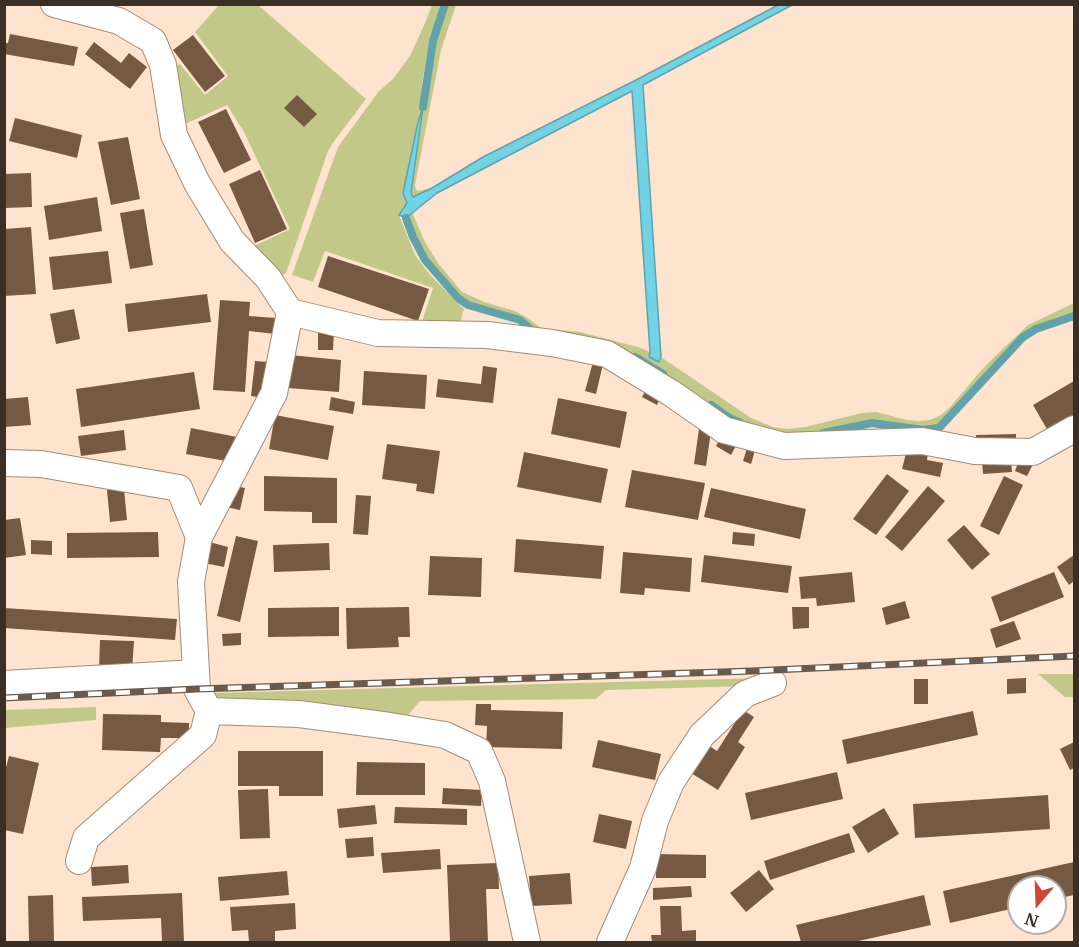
<!DOCTYPE html>
<html>
<head>
<meta charset="utf-8">
<style>
  body { margin:0 }
  #map { position:relative; width:1079px; height:947px; overflow:hidden; background:#fee4cf; font-family:Merriweather,serif }
  canvas { display:block }
  .frame { position:absolute; inset:0; border:6px solid #3b2f25; pointer-events:none }
  .north { position:absolute; left:1007px; top:875px; width:60px; height:60px; box-sizing:border-box; background:#fff; border:2px solid #b1aca8; border-radius:50%; rotate:199deg; font-size:16px; font-weight:700; line-height:24px; text-align:center; color:#3b2f25 }
  .north::after { content:''; display:block; margin:auto; width:21px; height:27px; background:#d34539; clip-path:polygon(50% 0,100% 100%,50% 72%,0 100%) }
</style>
</head>
<body>
<div id="map">
<canvas width="1079" height="947"></canvas>
<div class="frame"></div>
<div class="north">N</div>
</div>
<script>
const g = document.querySelector('canvas').getContext('2d');
g.lineJoin = 'round';
function paint(path, color) { g.fillStyle = color; g.fill(path, 'evenodd'); }
const shape = rows => new Path2D(rows.map(r => 'M' + r).join(''));
function stroke(path, color, width, dash) { g.strokeStyle = color; g.lineWidth = width; g.lineCap = dash ? 'butt' : 'round'; g.setLineDash(dash || []); g.stroke(path); }
const green = shape([
  [219,5,258,5,366,99,335,140,328,151,286,273,281,276,252,247,290,229,244,132,227,105,185,124,173,68,180,64,205,95,228,76,195,32],
  [432,5,442,5,429,42,422,84,424,104,435,45,446,8,447,5,456,5,441,50,415,185,417,191,432,188,413,197,411,193,422,111,418,122,403,193,407,203,399,215,415,255,430,275,464,309,459,328,420,327,433,288,325,251,313,282,292,275,338,147,379,91,393,79,410,56,426,21],
  [412,212,425,242,438,263,462,292,484,302,515,311,526,317,541,328,580,332,638,347,650,352,649,356,659,362,661,357,751,418,773,427,788,429,805,427,862,413,876,412,907,420,919,421,930,420,941,415,950,407,986,365,1028,325,1074,303,1074,312,1035,328,1021,336,957,407,942,423,931,428,923,429,898,426,871,421,827,431,786,435,766,432,732,417,636,356,538,334,520,319,468,304,458,297,444,278,426,260,407,217],
  [1038,674,1074,674,1074,697,1065,697],
  [763,678,748,686,606,690,596,699,420,701,404,720,215,704,211,693],
  [96,707,96,720,5,728,5,710]
]);
const water = shape([
  [780,4,792,5,643,85,661,357,659,362,649,357,650,352,632,91,437,193,406,218,399,215,407,203,403,193,418,122,423,107,411,193,413,197,432,188,483,157,638,79,780,4]
]);
const stream = shape([
  [423,107,433,41,445,4],
  [406,218,413,237,425,260,458,298,468,305,520,320,536,334],
  [635,357,663,374],
  [711,405,731,419,739,422],
  [823,433,872,423,923,430,939,428,1023,337,1036,329,1074,316]
]);
const building = shape([
  [10,34,78,47,74,66,4,54,4,43,8,43],
  [193,35,225,76,205,92,173,50],
  [94,42,121,63,129,53,147,67,130,89,85,54],
  [297,95,317,114,304,127,284,108],
  [226,109,251,160,224,173,198,122],
  [15,118,82,135,77,158,9,141],
  [128,137,140,199,111,205,98,142],
  [260,170,287,229,255,243,229,184],
  [31,173,32,207,4,208,4,174],
  [97,197,102,231,49,240,44,206],
  [144,209,153,265,130,269,120,213],
  [31,227,36,294,4,296,4,229],
  [108,251,112,283,53,290,49,257],
  [328,256,429,289,418,321,318,287],
  [207,294,211,322,128,332,125,304],
  [220,300,250,302,249,316,276,318,275,334,249,331,245,392,213,390],
  [74,309,80,339,56,344,50,314],
  [318,331,334,331,333,350,318,350],
  [290,355,341,360,339,392,288,388],
  [255,361,269,362,265,398,251,396],
  [593,362,603,364,596,394,585,391],
  [483,366,497,368,493,403,436,397,438,379,481,384],
  [364,371,427,375,425,409,362,405],
  [194,372,200,409,81,427,76,389],
  [1074,381,1074,423,1051,436,1033,405],
  [647,388,661,396,657,405,642,397],
  [28,397,31,425,4,427,4,399],
  [331,397,355,402,353,414,329,410],
  [558,398,627,412,620,448,551,434],
  [275,415,334,426,328,460,269,449],
  [191,428,237,437,232,462,186,454],
  [699,429,711,431,706,466,694,464],
  [124,430,126,450,81,456,78,436],
  [722,434,738,442,731,455,716,446],
  [1016,434,1016,446,976,447,976,435],
  [387,444,440,451,434,494,416,491,417,484,382,479],
  [748,445,756,447,751,464,743,461],
  [907,449,928,453,927,460,943,463,940,477,902,469],
  [524,452,608,469,601,503,517,487],
  [1020,458,1033,464,1027,476,1015,471],
  [1011,460,1012,472,983,474,982,461],
  [632,470,705,483,698,520,625,507],
  [887,474,909,491,876,535,853,519],
  [264,476,337,478,337,523,312,523,312,512,264,511],
  [1004,476,1023,485,999,535,980,526],
  [231,485,245,488,240,510,226,507],
  [928,486,945,501,902,551,885,537],
  [711,488,806,509,800,539,704,517],
  [124,489,127,520,110,522,107,490],
  [356,495,371,496,368,535,353,534],
  [20,518,26,555,4,558,4,520],
  [964,525,990,554,972,570,947,540],
  [158,532,159,557,67,558,67,533],
  [733,532,755,534,754,546,732,544],
  [236,536,258,541,240,622,217,616],
  [516,539,604,546,601,579,514,572],
  [31,540,52,541,52,555,31,554],
  [209,542,228,547,224,567,204,563],
  [329,543,330,570,274,572,273,545],
  [623,552,692,558,690,592,645,588,644,595,620,593],
  [704,555,792,566,788,593,701,582],
  [1074,555,1074,581,1069,585,1057,567],
  [430,556,482,558,481,597,428,595],
  [852,572,855,602,817,606,816,598,801,599,799,577],
  [1054,572,1064,597,1000,622,991,597],
  [905,601,910,618,886,625,882,608],
  [339,607,339,636,268,637,268,608],
  [409,607,410,637,398,637,399,647,347,649,346,608],
  [792,607,809,607,809,628,793,629],
  [4,608,177,619,175,640,4,628],
  [1014,621,1021,639,996,648,990,629],
  [241,633,241,645,223,646,222,634],
  [100,640,134,641,132,671,99,670],
  [1026,678,1026,693,1007,694,1007,679],
  [914,679,928,679,928,704,914,704],
  [476,704,491,704,491,710,563,712,562,749,486,747,487,726,475,725],
  [743,710,754,717,738,742,745,747,718,790,691,773,708,745,717,751],
  [973,711,978,735,847,764,842,740],
  [103,714,161,715,161,722,189,723,189,738,161,738,160,752,102,750],
  [598,740,661,754,655,780,592,767],
  [1074,742,1074,768,1070,770,1060,749],
  [238,751,323,751,323,796,279,796,279,786,238,786],
  [9,756,39,763,23,834,4,830,4,775],
  [357,762,425,763,425,795,356,795],
  [837,772,843,799,751,820,745,793],
  [443,788,482,790,481,806,442,804],
  [268,789,270,838,240,839,238,790],
  [1048,795,1050,829,915,838,913,804],
  [375,805,377,824,339,828,337,809],
  [395,807,467,809,467,825,394,823],
  [884,808,899,834,868,853,852,827],
  [599,814,632,821,626,849,593,842],
  [849,833,855,852,770,880,764,861],
  [373,837,374,856,347,858,345,839],
  [440,849,441,869,383,873,381,853],
  [656,854,706,855,706,878,656,878],
  [1074,862,1074,895,1055,899,1055,887,1019,887,1019,907,950,923,943,891],
  [498,863,499,889,486,889,488,942,450,942,447,865],
  [128,865,129,883,92,886,91,867],
  [759,870,774,889,746,912,730,893],
  [287,871,289,895,220,901,218,877],
  [570,873,572,904,531,906,529,876],
  [691,886,692,897,653,900,653,888],
  [182,893,184,942,162,942,161,918,83,921,82,897],
  [53,895,54,942,29,942,28,896],
  [924,895,931,925,854,942,801,942,796,925],
  [295,903,296,929,275,931,275,942,249,942,248,930,232,931,230,907],
  [660,906,681,906,682,931,696,930,696,942,652,942,651,935,661,935]
]);
const minor = shape([
  [54,4,119,21,153,41,163,65,174,135,197,183,232,241,268,278,290,312,378,333,487,335,552,343,607,354,671,393,724,430,784,446,922,441,975,451,1033,452,1074,429],
  [290,312,274,393,199,537,191,582,197,689,209,711,299,714,390,726,445,735,479,751,492,781,527,942],
  [4,463,41,464,179,488,199,537],
  [4,684,196,673],
  [79,861,86,838,203,735,209,711],
  [610,942,643,868,655,821,671,782,702,735,745,694,773,683]
]);
const rail = shape([
  [4,698,197,689,752,671,1074,656]
]);
paint(green, '#c2c988');
paint(water, '#71d3e4');
stroke(water, '#61a2ab', 1.5);
stroke(stream, '#61a2ab', 8);
paint(building, '#755942');
stroke(minor, '#a88a72', 28);
stroke(minor, '#fff', 26);
stroke(rail, '#695a4d', 7);
stroke(rail, '#fff', 4.5, [14]);
</script>
</body>
</html>
